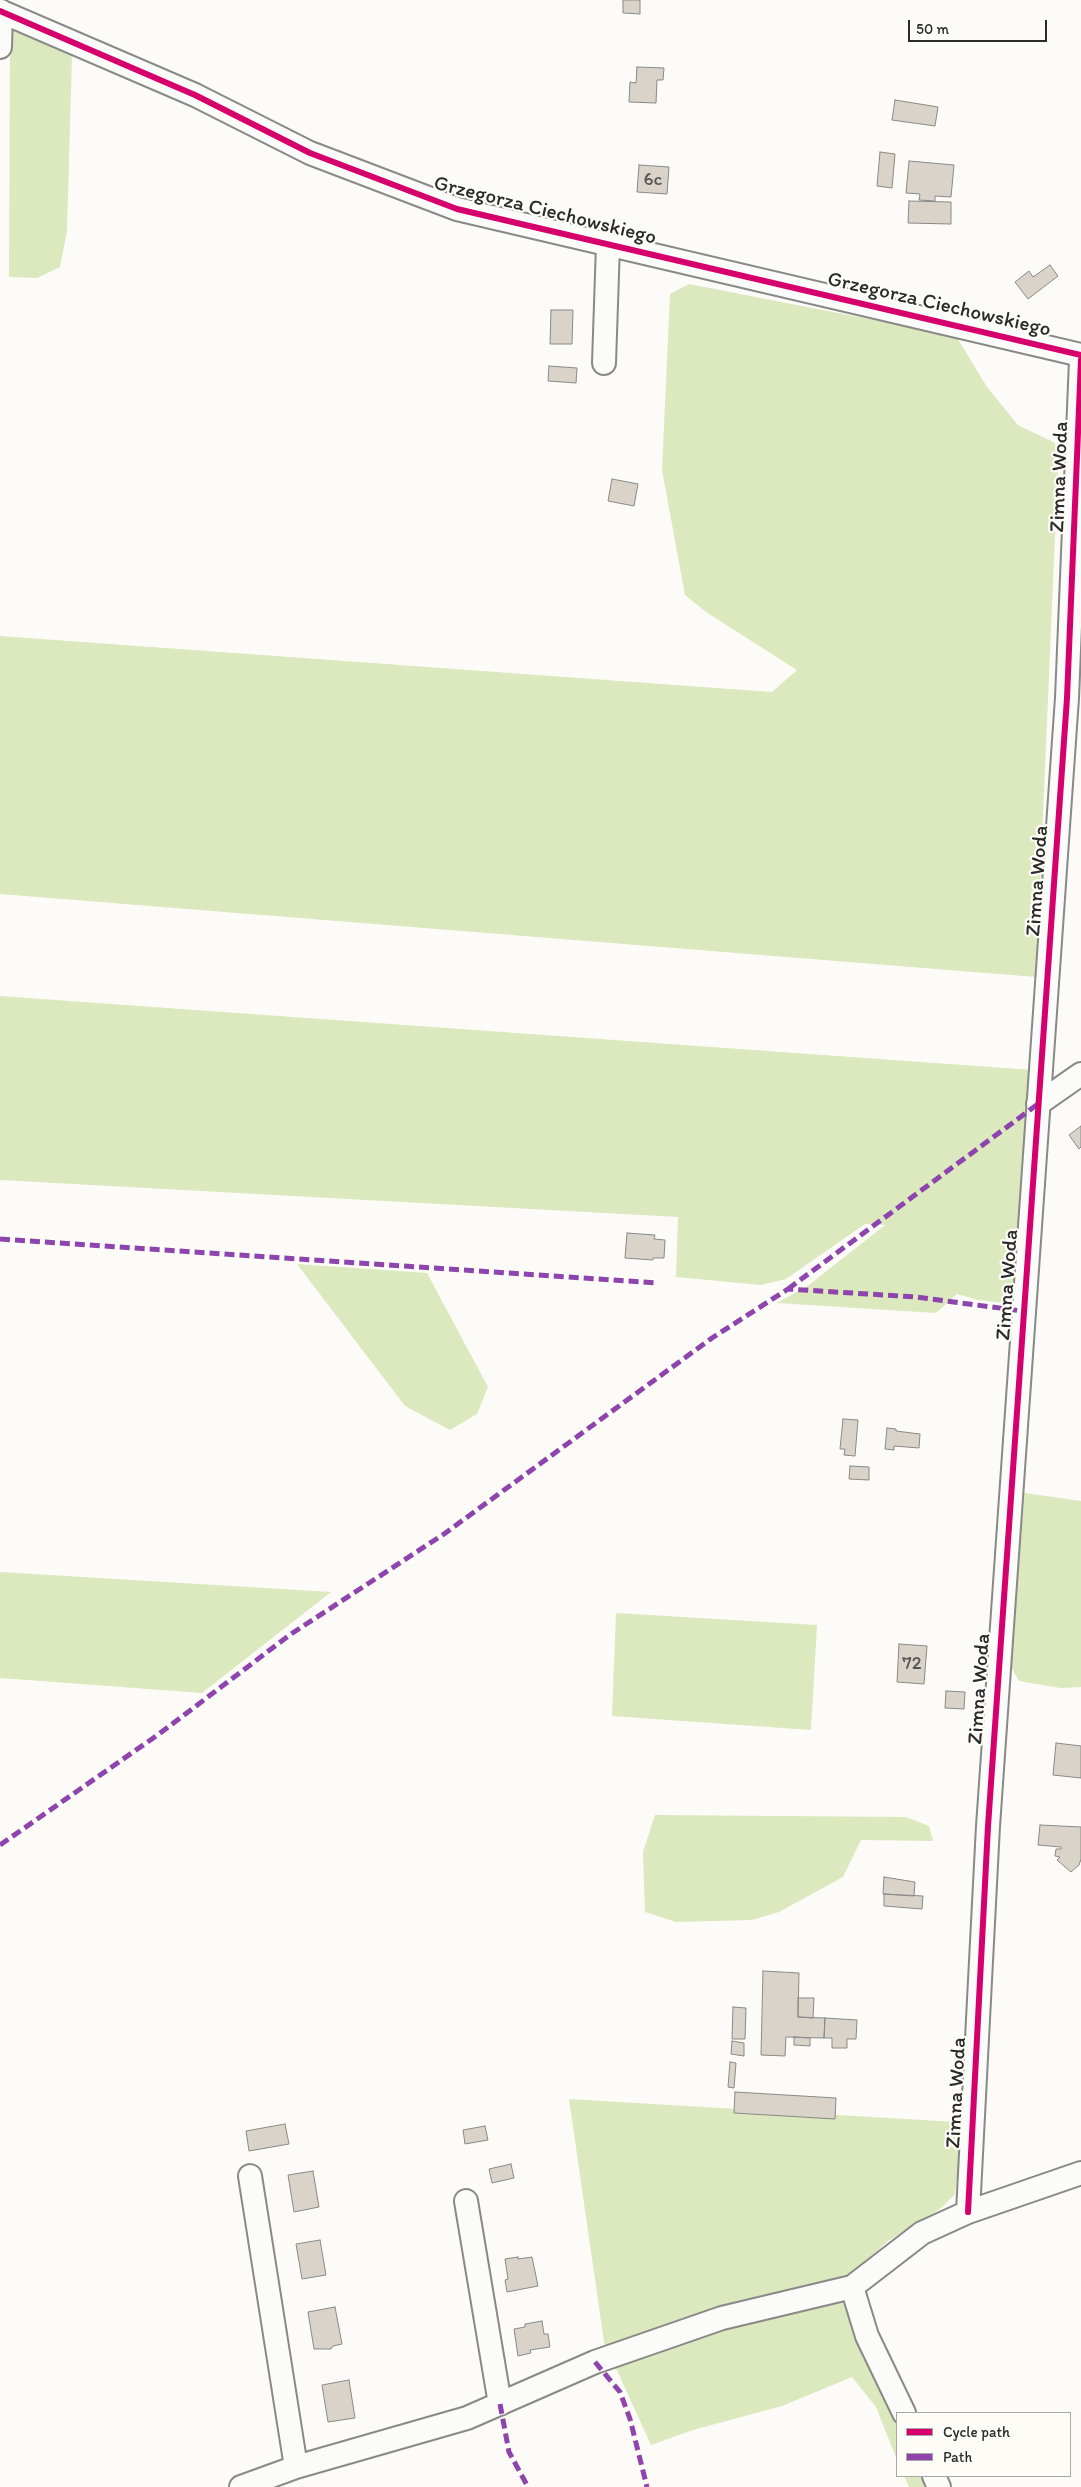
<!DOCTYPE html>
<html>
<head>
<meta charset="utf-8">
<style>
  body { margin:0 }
  #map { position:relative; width:1081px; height:2487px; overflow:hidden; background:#fcfbf8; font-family:Itim,sans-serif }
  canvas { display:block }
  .legend { position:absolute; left:896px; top:2412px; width:175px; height:65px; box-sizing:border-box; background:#fdfcf7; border:1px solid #a9a8a5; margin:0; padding:6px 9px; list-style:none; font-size:15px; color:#2b2b2b }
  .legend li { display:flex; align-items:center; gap:10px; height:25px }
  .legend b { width:25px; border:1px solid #a9a8a5 }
  .scale { position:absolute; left:908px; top:20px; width:139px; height:22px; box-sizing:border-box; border:2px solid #2b2b2b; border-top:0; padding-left:6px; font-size:15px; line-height:18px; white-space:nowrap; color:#2b2b2b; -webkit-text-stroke:4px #fdfcf7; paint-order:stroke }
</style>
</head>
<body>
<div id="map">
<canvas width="1081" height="2487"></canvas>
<ul class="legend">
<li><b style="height:6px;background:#d6006c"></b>Cycle path</li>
<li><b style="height:6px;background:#8e44ad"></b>Path</li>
</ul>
<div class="scale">50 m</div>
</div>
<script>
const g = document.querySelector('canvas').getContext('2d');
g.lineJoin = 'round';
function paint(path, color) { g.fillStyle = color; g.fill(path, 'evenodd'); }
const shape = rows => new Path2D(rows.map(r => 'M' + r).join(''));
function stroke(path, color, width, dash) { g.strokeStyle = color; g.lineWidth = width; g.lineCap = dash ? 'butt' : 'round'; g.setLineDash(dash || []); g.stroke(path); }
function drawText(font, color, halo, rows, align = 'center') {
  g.font = font + ' Itim,sans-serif'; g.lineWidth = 4.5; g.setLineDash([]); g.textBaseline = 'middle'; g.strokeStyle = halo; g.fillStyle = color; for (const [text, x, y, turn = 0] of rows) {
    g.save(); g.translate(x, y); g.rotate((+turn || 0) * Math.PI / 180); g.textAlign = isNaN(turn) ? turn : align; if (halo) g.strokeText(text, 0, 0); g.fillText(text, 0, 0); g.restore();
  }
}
const green = shape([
  [10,30,72,54,67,231,60,267,37,278,9,277],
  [689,284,956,336,987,387,1018,425,1055,443,1058,467,1036,977,0,894,0,636,772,692,797,670,706,612,685,595,662,470,670,294],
  [0,996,1033,1070,1015,1293,1004,1303,978,1300,957,1294,936,1313,777,1303,809,1285,885,1225,865,1224,786,1279,761,1285,676,1277,678,1217,0,1180],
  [297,1264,427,1273,488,1387,477,1414,450,1430,405,1406],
  [1018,1492,1081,1501,1081,1687,1061,1688,1019,1681,1009,1663],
  [0,1572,331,1592,202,1693,0,1678],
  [616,1613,817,1625,811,1730,612,1716],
  [655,1815,906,1817,929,1826,933,1841,861,1840,843,1877,779,1912,752,1920,676,1922,645,1912,643,1852],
  [569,2099,956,2122,963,2131,955,2194,940,2209,888,2241,855,2270,842,2300,897,2424,897,2460,876,2407,852,2377,782,2406,693,2430,651,2445,604,2342],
  [904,2476,921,2476,927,2487,909,2487]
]);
const building = shape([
  [623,0,640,0,640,14,623,13,623,0],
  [637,67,664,68,663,80,657,80,656,103,629,102,630,82,636,83,637,67],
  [895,100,938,107,935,126,892,120,895,100],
  [880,152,895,154,892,188,877,186,880,152],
  [909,161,954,165,951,197,935,196,935,201,919,200,920,194,906,193,909,161],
  [639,165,669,167,667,194,637,192,639,165],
  [909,201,951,202,951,224,908,223,909,201],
  [1050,265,1058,276,1028,299,1015,282,1029,271,1033,277,1050,265],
  [551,310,573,310,572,344,550,344,551,310],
  [549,366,577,368,576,383,548,381,549,366],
  [612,479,638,484,634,506,608,501,612,479],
  [1081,1126,1081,1147,1079,1149,1069,1135,1081,1126],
  [627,1233,655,1235,654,1239,665,1240,664,1258,653,1258,653,1260,625,1258,627,1233],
  [843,1419,858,1420,855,1456,844,1455,845,1449,840,1449,843,1419],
  [887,1428,896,1429,896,1431,920,1434,919,1448,894,1446,894,1450,885,1449,887,1428],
  [850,1466,869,1467,869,1480,849,1479,850,1466],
  [899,1644,927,1646,924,1684,897,1682,899,1644],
  [946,1691,965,1692,964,1709,945,1708,946,1691],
  [1056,1743,1081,1746,1081,1778,1053,1775,1056,1743],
  [1040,1825,1081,1827,1081,1859,1079,1865,1071,1872,1057,1860,1060,1857,1055,1856,1056,1849,1061,1849,1061,1847,1038,1845,1040,1825],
  [884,1877,915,1882,914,1896,883,1894,884,1877],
  [884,1894,923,1896,922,1909,884,1906,884,1894],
  [763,1971,799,1973,798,2017,825,2018,824,2038,786,2037,785,2056,761,2055,763,1971],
  [798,1998,814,1998,813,2018,798,2017,798,1998],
  [733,2007,746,2008,745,2039,732,2039,733,2007],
  [825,2018,857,2020,856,2039,847,2039,847,2048,832,2048,832,2038,824,2038,825,2018],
  [794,2037,810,2038,810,2046,794,2045,794,2037],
  [732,2041,744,2043,744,2056,731,2054,732,2041],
  [730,2062,736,2063,734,2088,728,2087,730,2062],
  [735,2092,836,2098,835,2119,734,2113,735,2092],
  [285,2124,289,2144,249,2151,246,2131,285,2124],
  [485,2126,488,2140,465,2144,463,2130,485,2126],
  [511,2164,514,2178,492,2183,489,2169,511,2164],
  [313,2171,319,2207,294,2212,288,2175,313,2171],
  [320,2240,326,2275,302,2279,296,2244,320,2240],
  [518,2257,518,2259,532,2257,538,2286,507,2292,505,2280,508,2279,505,2259,518,2257],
  [335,2307,342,2344,333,2346,331,2349,314,2349,308,2312,335,2307],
  [542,2321,544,2334,548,2334,550,2347,530,2350,531,2353,518,2356,514,2329,525,2327,525,2324,542,2321],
  [349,2380,355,2418,328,2422,322,2385,349,2380]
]);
const minor = shape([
  [0,11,195,95,310,153,457,209,1081,355],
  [0,47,1,11],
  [604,363,608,245],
  [1038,1104,1081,1074],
  [250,2176,296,2467],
  [466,2201,500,2404],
  [968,2212,988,1826,1067,698,1081,360],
  [904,2413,867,2336,852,2287,922,2233,968,2212,1081,2173],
  [934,2476,939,2487],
  [241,2487,296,2467,467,2418,595,2362,722,2318,852,2287]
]);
const quiet = shape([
  [0,1239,657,1283],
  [788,1289,1038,1104],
  [0,1845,159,1734,291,1634,444,1534,712,1338,788,1289,916,1297,1022,1311],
  [595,2362,620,2392,630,2419,647,2487],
  [500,2404,509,2452,528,2487]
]);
const cycleway = shape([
  [0,11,195,95,310,153,457,209,1081,355],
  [968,2212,988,1826,1067,698,1081,360]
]);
const numberNames = [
  ["6c",653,180],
  ["72",912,1664]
];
const streetNames = [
  ["Grzegorza Ciechowskiego",545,211,14],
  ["Grzegorza Ciechowskiego",939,305,13],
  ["Zimna Woda",1060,477,-88],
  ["Zimna Woda",1038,881,-86],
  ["Zimna Woda",1008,1285,-86],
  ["Zimna Woda",980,1689,-86],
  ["Zimna Woda",957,2093,-87]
];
paint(green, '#dce8be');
paint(building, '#dad3ca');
stroke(building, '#898987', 1);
stroke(minor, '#898987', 26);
stroke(minor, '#fbfbf9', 22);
stroke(quiet, '#8e44ad', 5, [10, 5]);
stroke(cycleway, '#d6006c', 6);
drawText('19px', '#575553', null, numberNames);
drawText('21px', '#2b2b2b', '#fdfcf7', streetNames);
</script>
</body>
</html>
